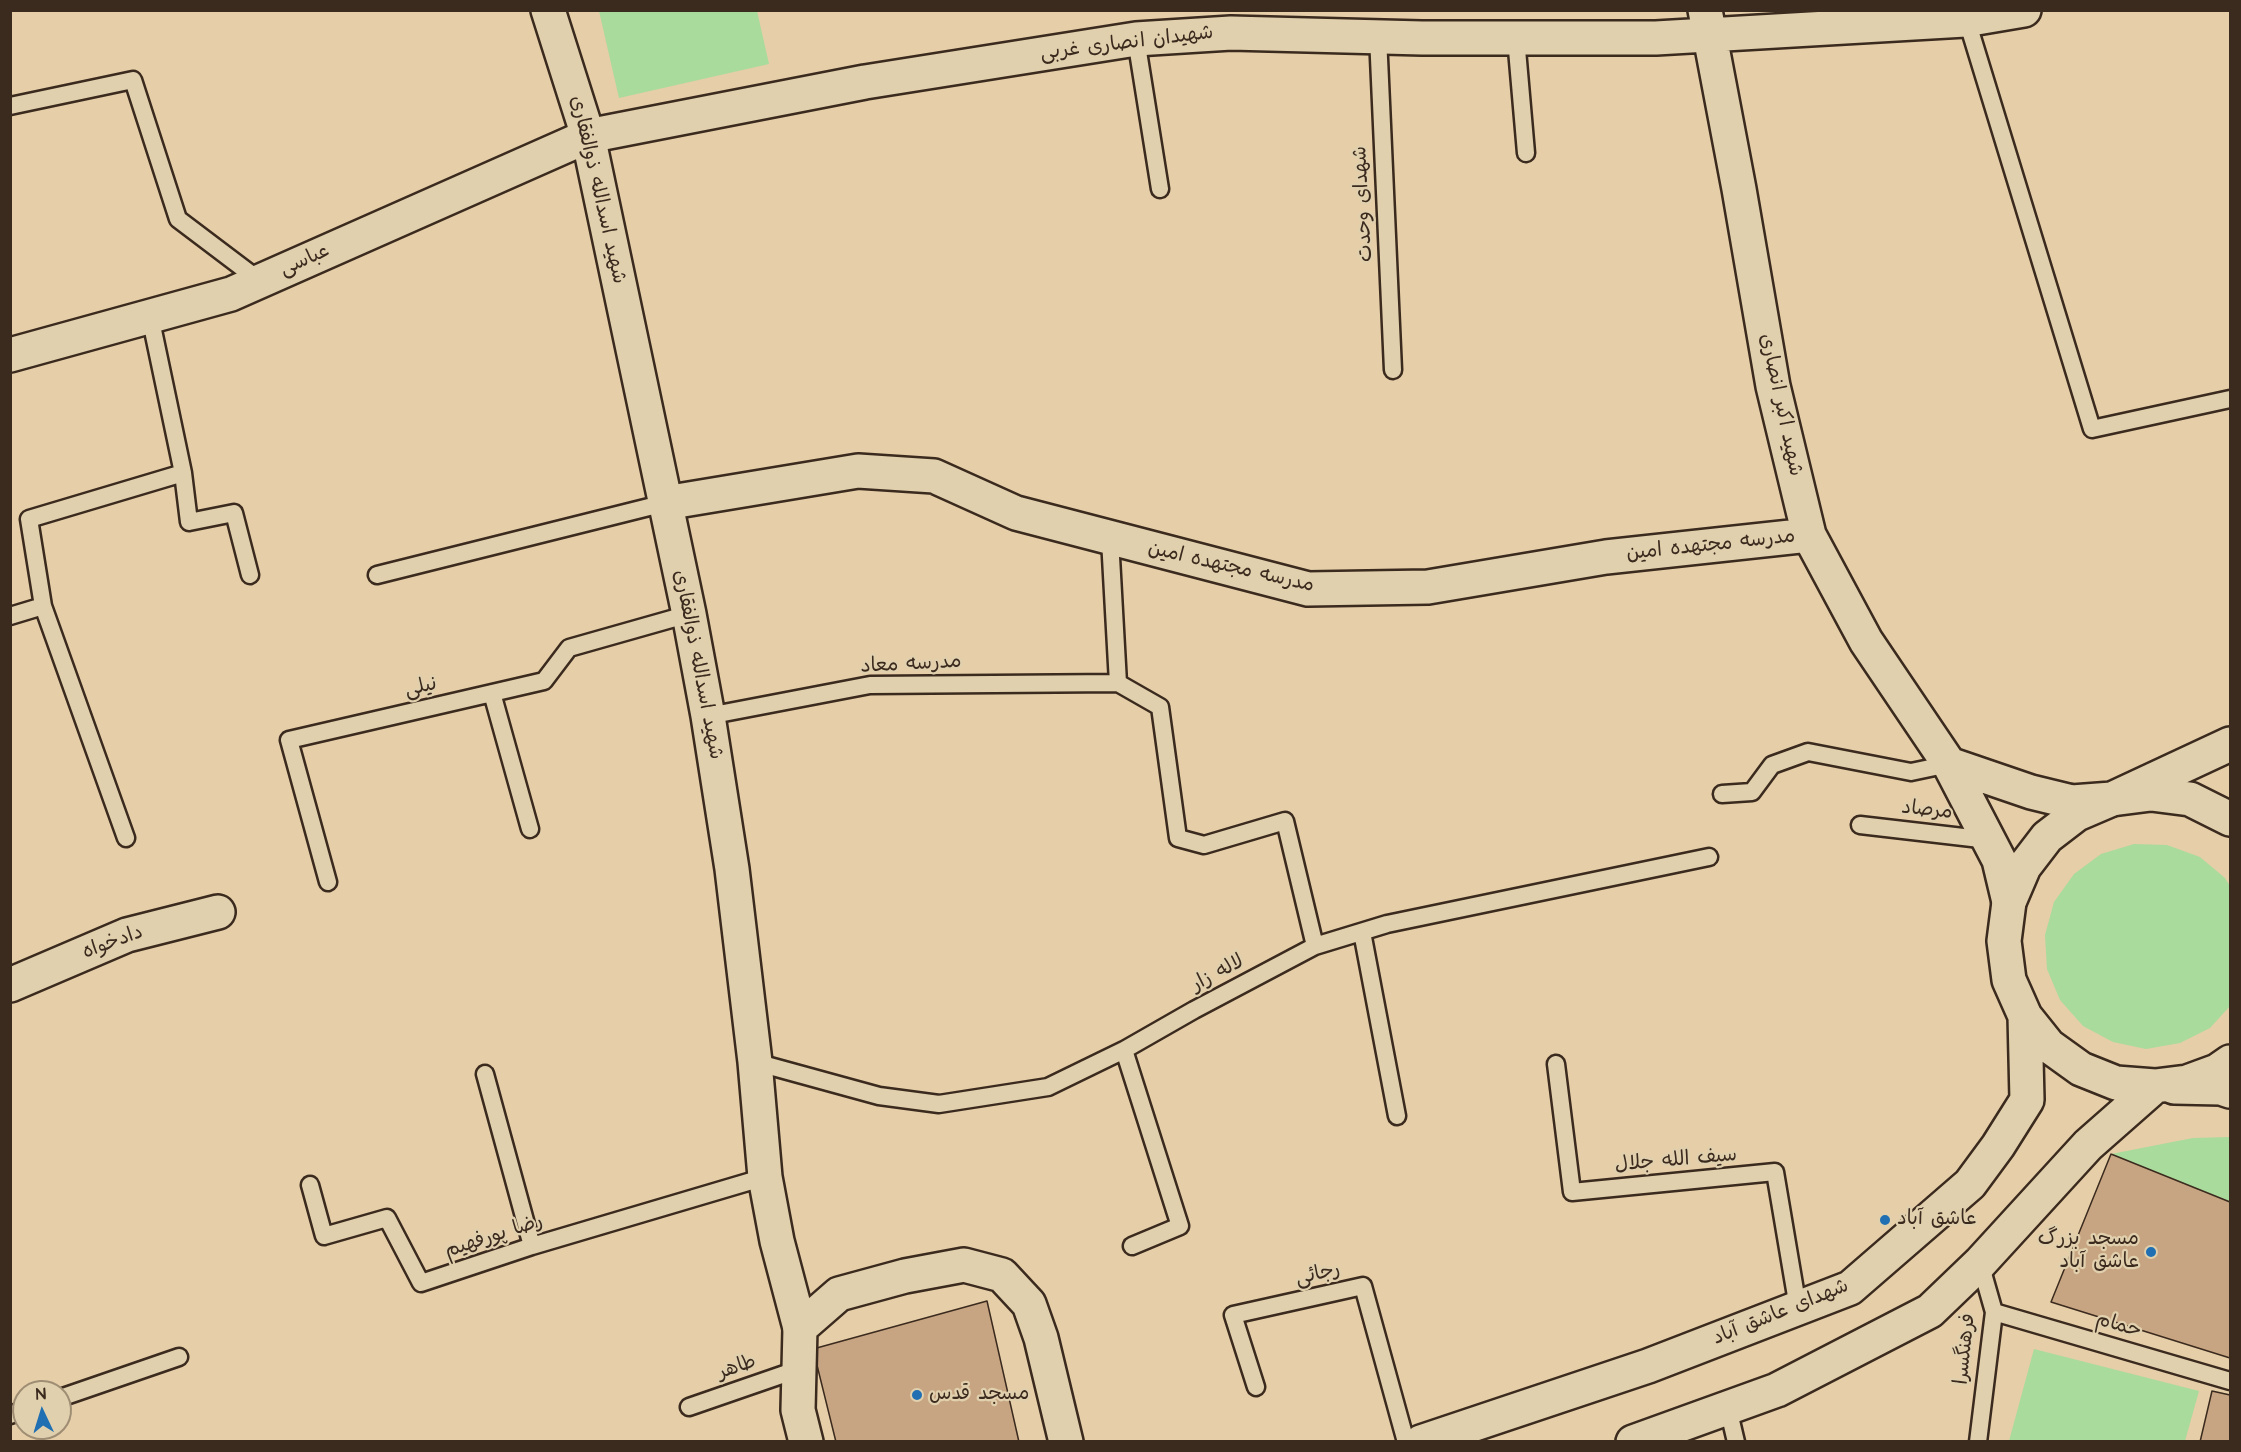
<!DOCTYPE html>
<html>
<head>
<meta charset="utf-8">
<style>
  body { margin:0 }
  #map { position:relative; width:2241px; height:1452px; overflow:hidden; background:#e5cea8; font-family:"Architects Daughter",sans-serif }
  canvas { display:block }
  .frame { position:absolute; inset:0; border:12px solid #3b2a1e; pointer-events:none }
  .north { position:absolute; left:12px; top:1380px; width:60px; height:60px; box-sizing:border-box; background:#e1d0ad; border:2px solid #9f8e74; border-radius:50%; rotate:356deg; font-size:16px; font-weight:700; line-height:24px; text-align:center; color:#3b2a1e }
  .north::after { content:''; display:block; margin:auto; width:21px; height:27px; background:#1f6fb2; clip-path:polygon(50% 0,100% 100%,50% 72%,0 100%) }
</style>
</head>
<body>
<div id="map">
<canvas width="2241" height="1452"></canvas>
<div class="frame"></div>
<div class="north">N</div>
</div>
<script>
const g = document.querySelector('canvas').getContext('2d');
g.lineJoin = 'round';
function paint(path, color) { g.fillStyle = color; g.fill(path, 'evenodd'); }
const shape = rows => new Path2D(rows.map(r => 'M' + r).join(''));
function stroke(path, color, width, dash) { g.strokeStyle = color; g.lineWidth = width; g.lineCap = dash ? 'butt' : 'round'; g.setLineDash(dash || []); g.stroke(path); }
function drawText(font, color, halo, rows, align = 'center') {
  g.font = font + ' "Architects Daughter","Playpen Sans Arabic",sans-serif'; g.lineWidth = 4.5; g.setLineDash([]); g.textBaseline = 'middle'; g.strokeStyle = halo; g.fillStyle = color; for (const [text, x, y, turn = 0] of rows) {
    g.save(); g.translate(x, y); g.rotate((+turn || 0) * Math.PI / 180); g.textAlign = isNaN(turn) ? turn : align; if (halo) g.strokeText(text, 0, 0); g.fillText(text, 0, 0); g.restore();
  }
}
const green = shape([
  [599,11,757,11,769,64,619,98],
  [2134,844,2167,845,2200,857,2225,878,2230,886,2230,1006,2210,1028,2180,1043,2146,1049,2113,1042,2083,1026,2060,1000,2047,969,2045,935,2054,902,2074,874,2101,854],
  [2230,1137,2230,1202,2111,1154,2193,1138],
  [2034,1349,2199,1391,2185,1441,2009,1441]
]);
const building = shape([
  [2111,1154,2230,1202,2230,1358,2051,1302,2111,1154],
  [987,1301,1019,1442,836,1442,813,1349,987,1301],
  [2212,1391,2230,1395,2230,1442,2200,1442,2212,1391]
]);
const service = shape([
  [1965,14,2092,429,2230,399],
  [1378,36,1393,370],
  [1516,38,1526,153],
  [1136,39,1160,189],
  [10,106,133,80,178,219,260,281],
  [150,316,183,473,189,522,234,513,250,575],
  [1110,539,1118,683,1160,707,1178,838,1204,845,1285,821,1315,946],
  [377,575,665,503],
  [10,616,43,606],
  [492,693,530,829],
  [708,716,870,685,1118,683],
  [1722,794,1752,792,1772,765,1808,752,1911,772,1949,764],
  [1860,825,1989,840],
  [126,838,43,606,29,519,183,473],
  [328,882,289,740,544,681,569,648,689,614],
  [1362,932,1397,1116],
  [1124,1050,1180,1226,1132,1246],
  [755,1062,879,1096,939,1104,1048,1087,1124,1050,1194,1010,1315,946,1387,924,1709,857],
  [1556,1064,1572,1192,1775,1172,1798,1308],
  [485,1074,532,1246],
  [310,1185,324,1236,387,1218,421,1283,532,1246,765,1177],
  [1994,1312,2230,1381],
  [1256,1387,1233,1315,1363,1286,1406,1442],
  [60,1398,179,1357],
  [689,1407,799,1369],
  [1728,1408,1736,1442],
  [10,1415,24,1410],
  [1978,1442,1994,1312,1980,1263]
]);
const minor = shape([
  [1705,10,1739,189,1773,386,1809,535,1866,641,1949,764,1999,860,2009,902],
  [10,355,231,294,588,136,865,82,1136,39,1231,33,1422,38,1656,38,1965,20,2024,10],
  [665,503,858,471,934,476,1016,513,1308,589,1428,587,1606,557,1809,535],
  [1949,764,2031,792,2072,802,2112,799,2230,744],
  [10,985,127,935,218,912]
]);
const tertiary = shape([
  [548,10,588,136,689,614,708,716,732,869,755,1062,765,1177,777,1241,800,1328],
  [2174,1087,2221,1088,2230,1091]
]);
const secondary = shape([
  [2230,819,2190,799,2151,794,2112,799,2077,814,2047,837,2024,867,2009,902,2004,941,2009,980,2025,1016,2049,1046,2081,1069,2116,1083,2155,1086,2187,1082,2217,1071,2230,1062],
  [806,1442,798,1410,800,1328,839,1294,905,1276,964,1265,1002,1275,1029,1304,1041,1338,1066,1442],
  [1421,1442,1648,1366,1850,1288,1970,1184,1998,1146,2027,1100,2025,1016],
  [1633,1442,1777,1390,1930,1311,1980,1263,2088,1145,2155,1086]
]);
const markers = [
  [1885,1220,6,"#1f6fb2"],
  [2151,1252,6,"#1f6fb2"],
  [917,1395,6,"#1f6fb2"]
];
const streetNames = [
  ["شهیدان انصاری غربی",1127,44,-7],
  ["شهید اسدالله ذوالفقاری",597,190,77],
  ["شهدای وحدت",1364,204,-93],
  ["عباسی",305,261,-24],
  ["شهید اکبر انصاری",1780,405,78],
  ["مدرسه مجتهده امین",1711,546,-6],
  ["مدرسه مجتهده امین",1231,568,13],
  ["شهید اسدالله ذوالفقاری",697,665,79],
  ["مدرسه معاد",911,665,-3],
  ["نیلی",421,688,-13],
  ["مرصاد",1927,811,6],
  ["دادخواه",113,943,-20],
  ["لاله زار",1218,974,-28],
  ["سیف الله جلال",1676,1161,-5],
  ["رضا پورفهیم",494,1237,-18],
  ["رجائی",1318,1275,-13],
  ["شهدای عاشق آباد",1781,1313,-22],
  ["حمام",2118,1326,16],
  ["فرهنگسرا",1966,1349,-84],
  ["طاهر",737,1368,-19]
];
const poiNames = [
  ["عاشق آباد",1897,1220],
  ["مسجد بزرگ",2139,1240,"right"],
  ["عاشق آباد",2139,1263,"right"],
  ["مسجد قدس",929,1395]
];
paint(green, '#a9db9c');
paint(building, '#c7a582');
stroke(building, '#3b2a1e', 1.5);
stroke(service, '#3b2a1e', 21);
stroke(minor, '#3b2a1e', 38);
stroke(tertiary, '#3b2a1e', 38);
stroke(secondary, '#3b2a1e', 38);
stroke(service, '#e1d0ad', 16);
stroke(minor, '#e1d0ad', 33);
stroke(tertiary, '#e1d0ad', 33);
stroke(secondary, '#e1d0ad', 33);
for (const [x, y, r, color] of markers) { const dot = new Path2D(); dot.arc(x, y, r, 0, 2 * Math.PI); g.fillStyle = color; g.fill(dot); stroke(dot, '#e1d0ad', 2); }
drawText('20px', '#3b2a1e', '#e1d0ad', streetNames);
drawText('20px', '#3b2a1e', '#e1d0ad', poiNames, 'left');
</script>
</body>
</html>
